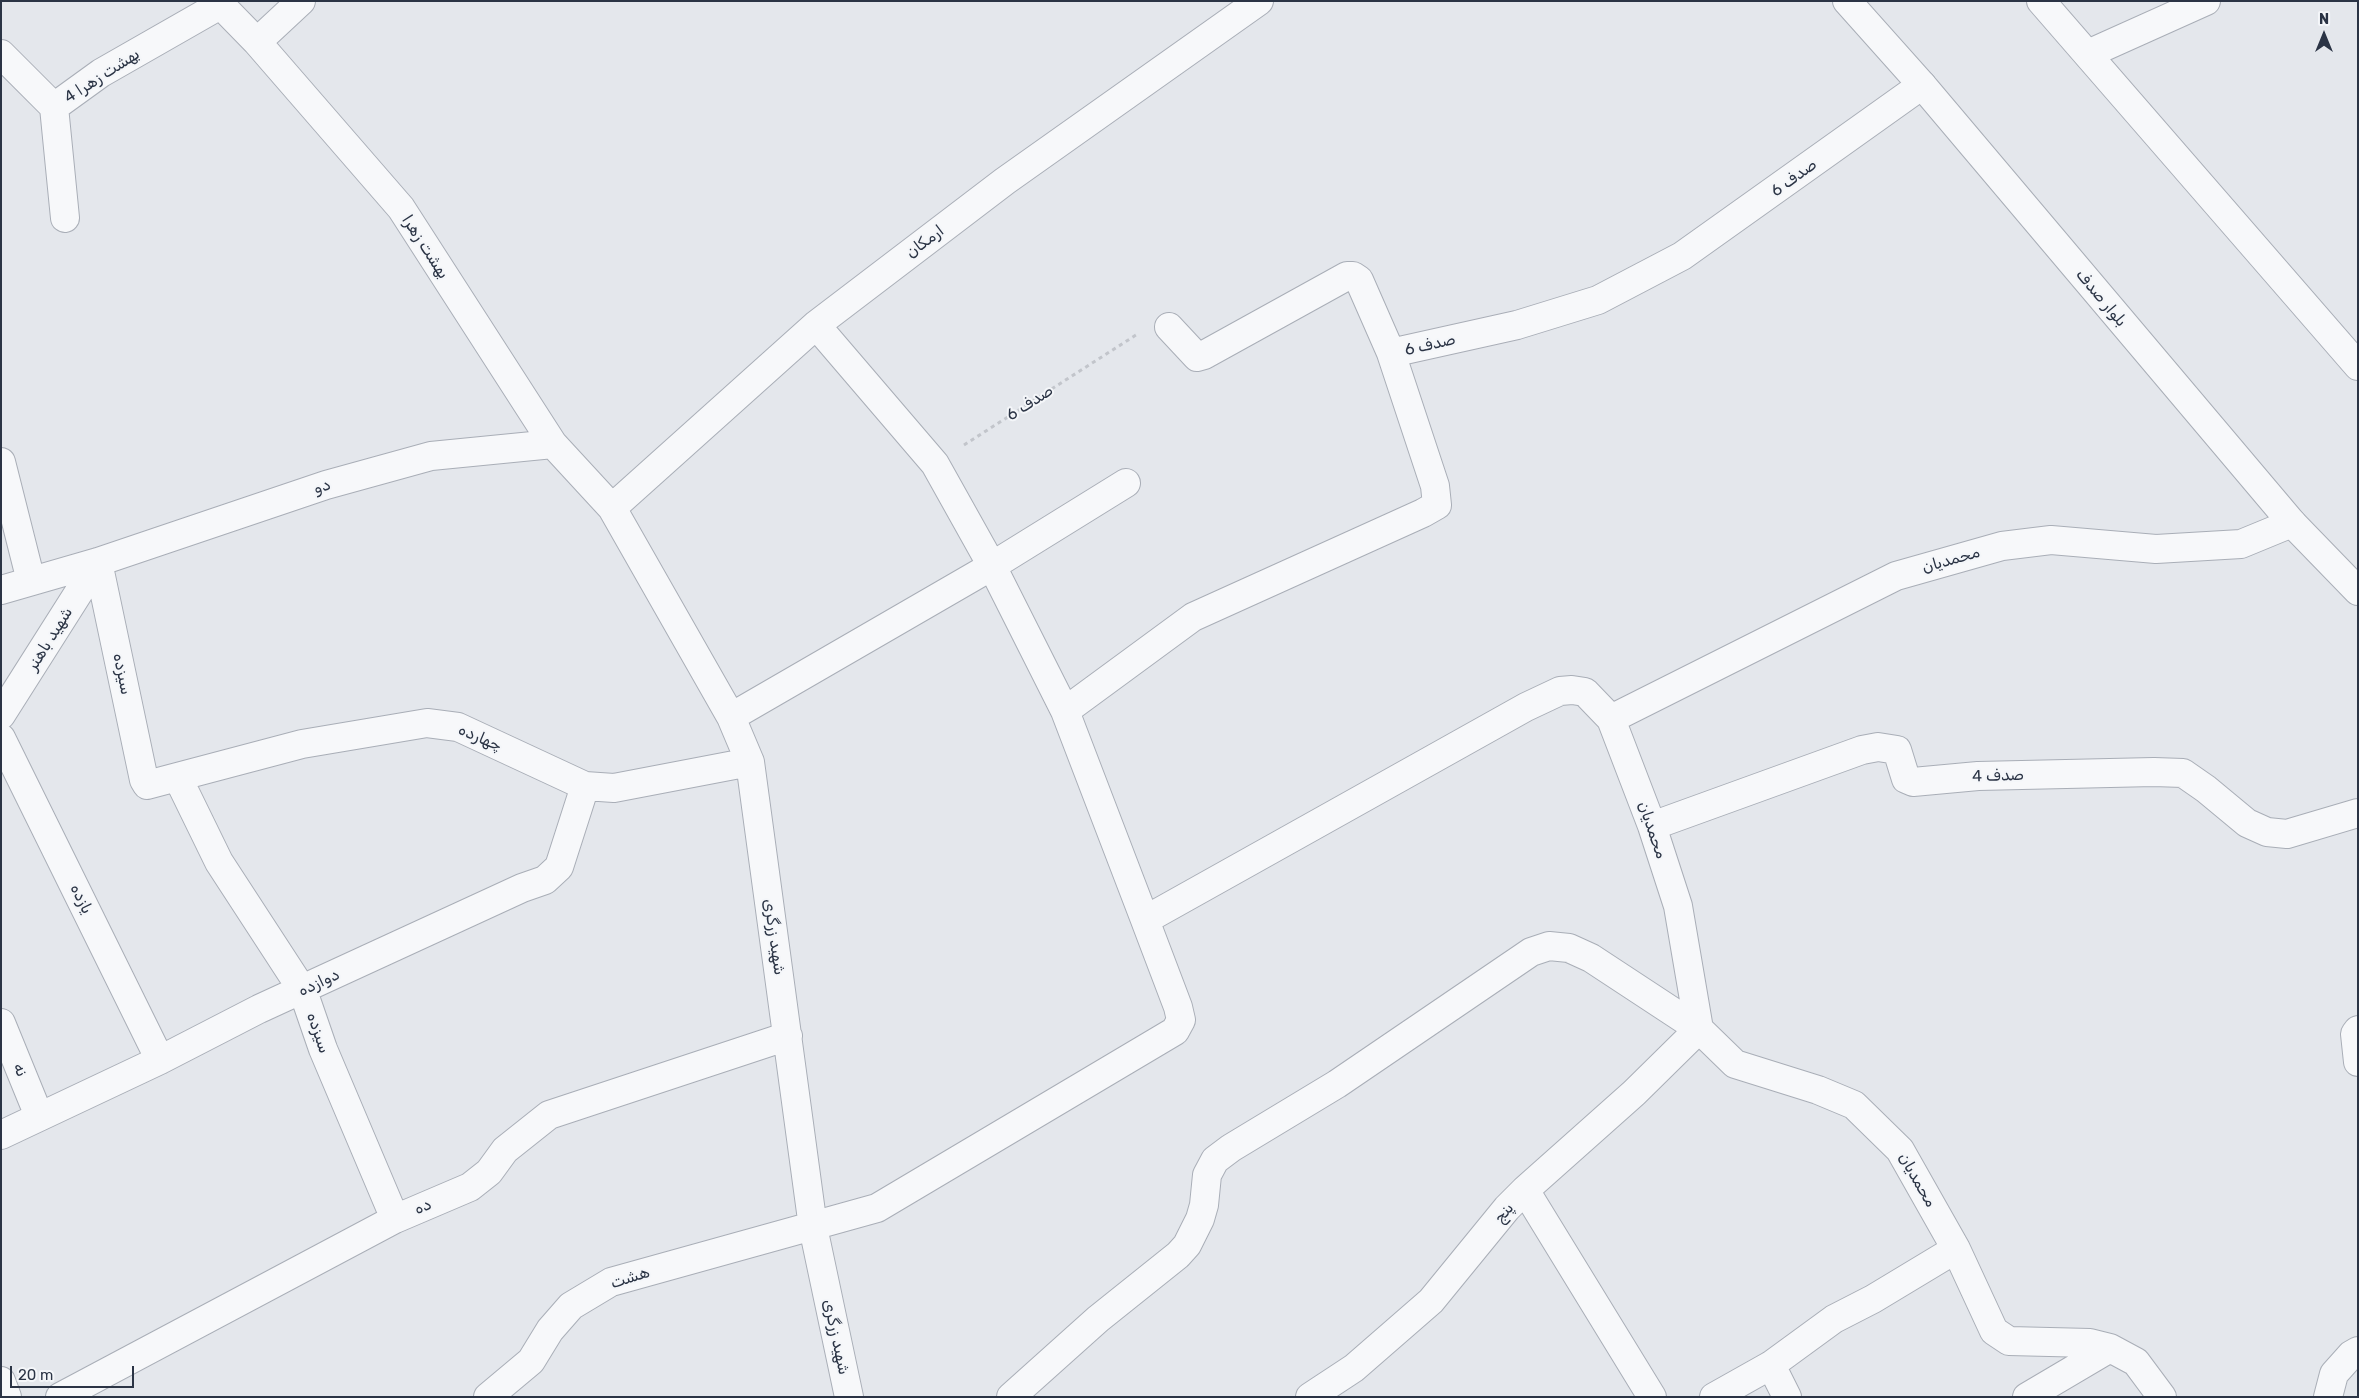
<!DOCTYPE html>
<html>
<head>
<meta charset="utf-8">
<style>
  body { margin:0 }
  #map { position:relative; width:2359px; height:1398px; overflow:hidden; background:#e4e7ec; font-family:Rubik,sans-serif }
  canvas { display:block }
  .frame { position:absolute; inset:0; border:2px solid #2b3445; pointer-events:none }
  .north { position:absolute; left:2299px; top:10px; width:50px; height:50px; -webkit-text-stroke:4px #f4f6f9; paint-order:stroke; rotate:0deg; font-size:14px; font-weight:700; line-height:20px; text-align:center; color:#2b3445 }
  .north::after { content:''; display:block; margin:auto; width:18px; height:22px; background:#2b3445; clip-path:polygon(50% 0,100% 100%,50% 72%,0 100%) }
  .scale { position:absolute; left:10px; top:1366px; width:124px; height:22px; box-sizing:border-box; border:2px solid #2b3445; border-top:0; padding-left:6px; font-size:15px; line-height:18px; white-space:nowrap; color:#2b3445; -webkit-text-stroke:4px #f4f6f9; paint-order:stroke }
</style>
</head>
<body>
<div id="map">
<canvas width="2359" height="1398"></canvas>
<div class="frame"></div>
<div class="north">N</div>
<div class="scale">20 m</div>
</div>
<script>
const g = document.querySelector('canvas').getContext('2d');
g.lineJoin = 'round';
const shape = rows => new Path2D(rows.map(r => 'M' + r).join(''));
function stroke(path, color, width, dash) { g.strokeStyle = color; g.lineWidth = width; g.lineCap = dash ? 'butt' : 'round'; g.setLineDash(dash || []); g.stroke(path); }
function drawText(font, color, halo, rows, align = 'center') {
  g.font = font + ' Rubik,"Noto Naskh Arabic",sans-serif'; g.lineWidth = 4; g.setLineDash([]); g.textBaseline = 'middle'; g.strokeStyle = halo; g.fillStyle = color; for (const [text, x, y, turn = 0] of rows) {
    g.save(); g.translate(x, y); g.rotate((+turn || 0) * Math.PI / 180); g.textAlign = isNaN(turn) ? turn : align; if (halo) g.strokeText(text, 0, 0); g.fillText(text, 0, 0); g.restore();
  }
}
const path = shape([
  [964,445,1136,335]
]);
const minor = shape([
  [217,1,257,42,401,208,553,444,612,508,731,717,750,762,813,1227,849,1397],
  [257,42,301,1],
  [1,54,54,107],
  [2088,54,2206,1],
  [65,218,54,107,101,73,220,5],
  [816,325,935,464,992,566,1065,711,1145,920,1526,707,1560,691,1572,690,1585,692,1611,719,1652,826,1678,906,1699,1029,1735,1064,1818,1090,1854,1105,1900,1150,1956,1249,1994,1331,2009,1341,2090,1343,2110,1348,2136,1362,2162,1397],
  [1169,327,1197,357,1204,355,1347,276,1353,276,1359,280,1391,353,1517,325,1598,300,1682,256,1922,85],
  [1,462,31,581],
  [612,508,816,325,1005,181,1259,1],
  [98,562,144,780,147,785,302,744,427,723,458,727,585,786,614,788,750,762],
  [1,590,98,562,326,485,431,456,553,444],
  [1065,711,1193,617,1423,513,1437,505,1435,486,1391,353],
  [1,715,98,562],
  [731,717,992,566,1126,483],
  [1611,719,1896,576,2002,546,2051,540,2156,549,2241,544,2292,523],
  [1,738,160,1060],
  [178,778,219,862,303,991,323,1049,395,1219],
  [1652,826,1862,750,1878,747,1897,750,1906,779,1913,782,1978,776,2154,772,2183,773,2206,789,2247,823,2267,832,2287,834,2358,813],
  [1,1023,39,1116],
  [2358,1030,2355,1034,2358,1062],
  [1,1135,160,1060,259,1009,522,888,545,880,559,867,585,786],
  [1525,1190,1652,1397],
  [1771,1365,1787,1397],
  [1,1381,7,1397],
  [60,1397,395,1219,470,1187,489,1172,505,1150,549,1115,788,1036],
  [488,1397,531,1361,550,1330,571,1306,611,1282,877,1208,1175,1031,1181,1020,1178,1007,1145,920],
  [1011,1397,1098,1319,1178,1255,1187,1245,1200,1219,1204,1205,1207,1175,1215,1160,1231,1148,1337,1084,1531,952,1549,946,1569,948,1591,958,1699,1029,1634,1093,1525,1190,1507,1208,1431,1301,1354,1368,1310,1397],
  [1714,1397,1771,1365,1834,1319,1873,1299,1956,1249],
  [2027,1397,2110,1348],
  [2328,1397,2334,1374,2351,1355,2358,1351]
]);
const tertiary = shape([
  [1847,1,1922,85,2292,523,2358,591],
  [2041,1,2358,366]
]);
const streetNames = [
  ["بهشت زهرا 4",102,76,-33],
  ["صدف 6",1794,178,-36],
  ["ارمکان",925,242,-37],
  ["بهشت زهرا",425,247,57],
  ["بلوار صدف",2101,298,50],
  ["صدف 6",1430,345,-13],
  ["صدف 6",1030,403,-33],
  ["دو",322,487,-18],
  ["محمدیان",1951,560,-16],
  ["شهید باهنر",50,639,-58],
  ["سیزده",122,674,78],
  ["چهارده",480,738,23],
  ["صدف 4",1998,776,-2],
  ["محمدیان",1652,830,71],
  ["یازده",81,899,64],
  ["شهید زرگری",774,937,82],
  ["دوازده",319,983,-25],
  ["سیزده",318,1033,71],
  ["نه",20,1070,68],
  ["محمدیان",1917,1180,60],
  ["ده",423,1207,-23],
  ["پنج",1504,1213,-49],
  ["هشت",630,1278,-18],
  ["شهید زرگری",836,1337,78]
];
stroke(minor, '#a9aeb7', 30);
stroke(tertiary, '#a9aeb7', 30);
stroke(path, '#c2c5cb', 3, [4, 4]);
stroke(minor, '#f7f8fa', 28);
stroke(tertiary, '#f7f8fa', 28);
drawText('16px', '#2b3445', '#f4f6f9', streetNames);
</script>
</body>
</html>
